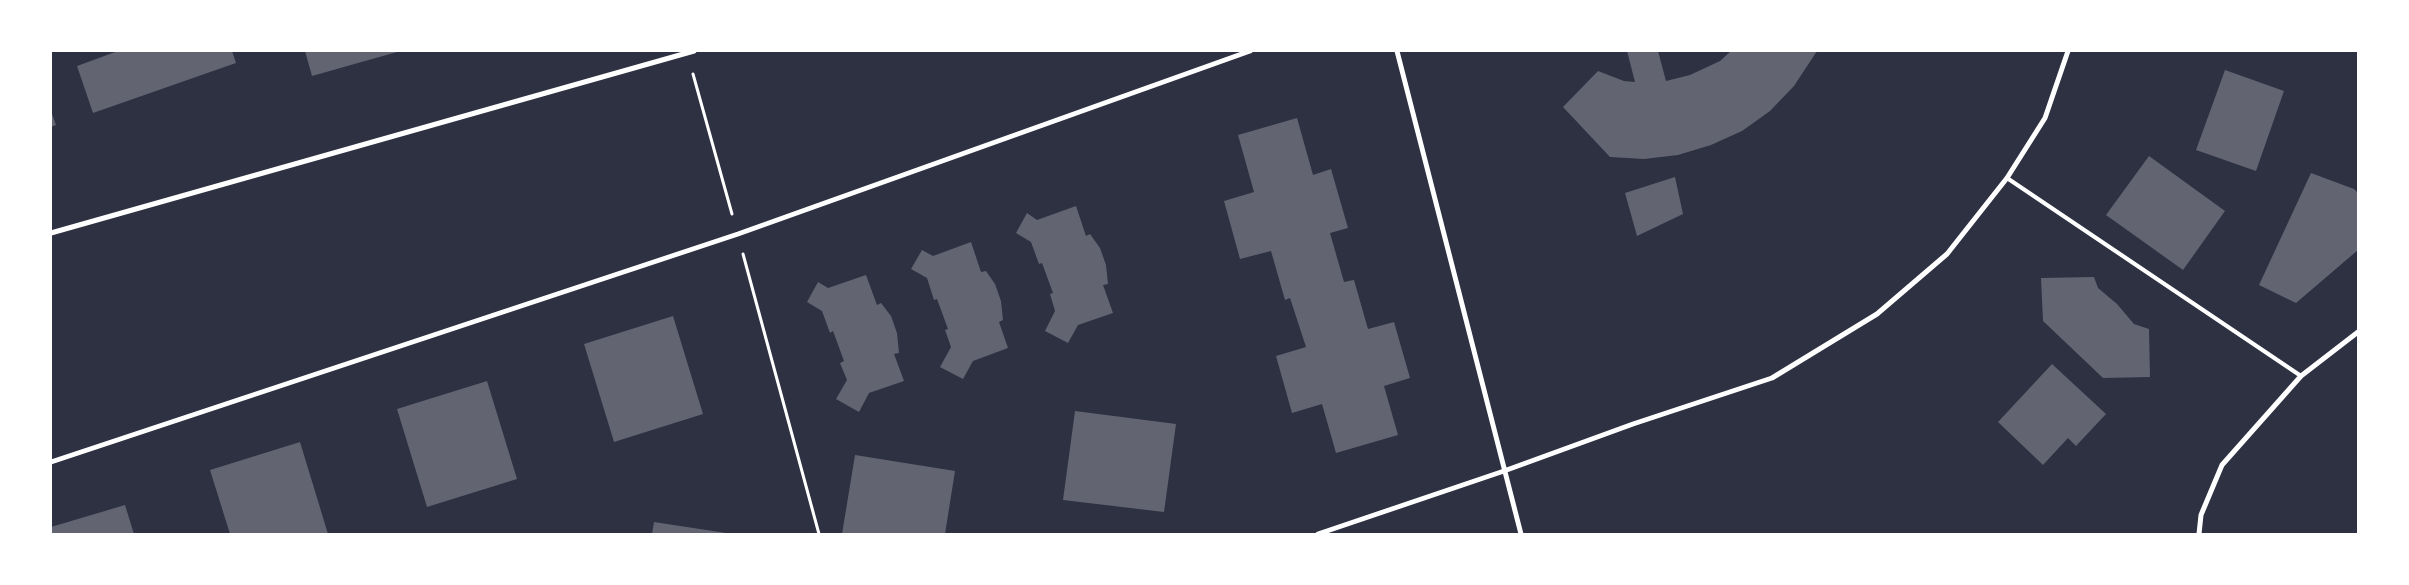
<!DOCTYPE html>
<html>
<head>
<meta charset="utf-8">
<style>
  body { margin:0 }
  #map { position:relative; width:2409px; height:585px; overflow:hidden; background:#2d3142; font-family:"PT Sans",sans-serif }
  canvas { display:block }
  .frame { position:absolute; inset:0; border:52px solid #fff; pointer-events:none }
</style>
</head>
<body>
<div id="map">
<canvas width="2409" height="585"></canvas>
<div class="frame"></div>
</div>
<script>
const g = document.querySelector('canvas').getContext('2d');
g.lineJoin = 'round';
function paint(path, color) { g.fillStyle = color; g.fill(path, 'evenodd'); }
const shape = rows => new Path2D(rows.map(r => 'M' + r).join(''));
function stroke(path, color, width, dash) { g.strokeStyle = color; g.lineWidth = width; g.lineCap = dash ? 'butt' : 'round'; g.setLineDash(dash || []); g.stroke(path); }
const building = shape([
  [118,51,232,51,236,63,93,113,77,66],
  [305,51,397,51,397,52,312,76],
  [1627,51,1658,51,1666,81,1690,75,1720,61,1731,51,1817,51,1794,86,1770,111,1742,131,1711,145,1678,155,1644,159,1610,157,1563,107,1598,71,1624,81,1635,82],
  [2225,70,2284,91,2256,171,2196,150],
  [51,111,56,125,51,127],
  [1297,118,1313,175,1331,169,1348,228,1330,233,1344,282,1354,280,1368,329,1394,322,1410,378,1384,386,1398,435,1336,453,1322,404,1292,413,1276,356,1306,347,1290,298,1285,300,1271,251,1240,259,1224,201,1254,192,1238,135],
  [2149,156,2225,211,2183,270,2106,215],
  [2311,173,2354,189,2358,193,2358,250,2296,303,2259,285],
  [1675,177,1683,214,1637,236,1625,193],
  [1076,206,1086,236,1090,234,1100,248,1106,265,1108,284,1103,285,1113,313,1078,325,1068,343,1045,331,1055,311,1050,294,1053,293,1042,263,1039,264,1031,242,1016,233,1027,213,1037,220],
  [971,242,981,272,986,271,995,284,1001,301,1003,320,999,322,1008,348,973,361,963,379,940,367,951,347,945,330,948,329,937,299,934,300,927,278,911,269,922,250,933,256],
  [866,275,877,305,881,303,891,316,897,333,899,353,894,354,904,381,869,393,859,412,836,399,847,380,840,363,844,361,833,331,830,333,822,311,807,302,818,282,828,288],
  [2094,277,2098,288,2117,304,2134,324,2149,329,2150,377,2103,378,2043,321,2041,278],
  [673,316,703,414,614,442,584,344],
  [2052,364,2106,414,2076,446,2068,438,2043,465,1998,422],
  [487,381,517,479,427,507,397,409],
  [1075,411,1176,424,1164,512,1063,500],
  [300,442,328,534,230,534,210,470],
  [855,455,955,471,945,534,842,534],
  [125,505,134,534,51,534,51,527],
  [654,522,726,533,726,534,652,534]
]);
const path = shape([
  [693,74,732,214],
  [743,254,819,534]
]);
const service = shape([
  [2007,178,2301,376]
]);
const minor = shape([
  [1397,51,1521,534],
  [51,233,694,51],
  [51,462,738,234,1250,51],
  [1318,534,1504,471,1633,424,1772,378,1877,314,1947,254,2007,178,2045,118,2068,51],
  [2199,534,2201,515,2222,465,2301,376,2358,332]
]);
paint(building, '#626471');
stroke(path, '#fff', 3);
stroke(service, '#fff', 4);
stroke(minor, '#fff', 5);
</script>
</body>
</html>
